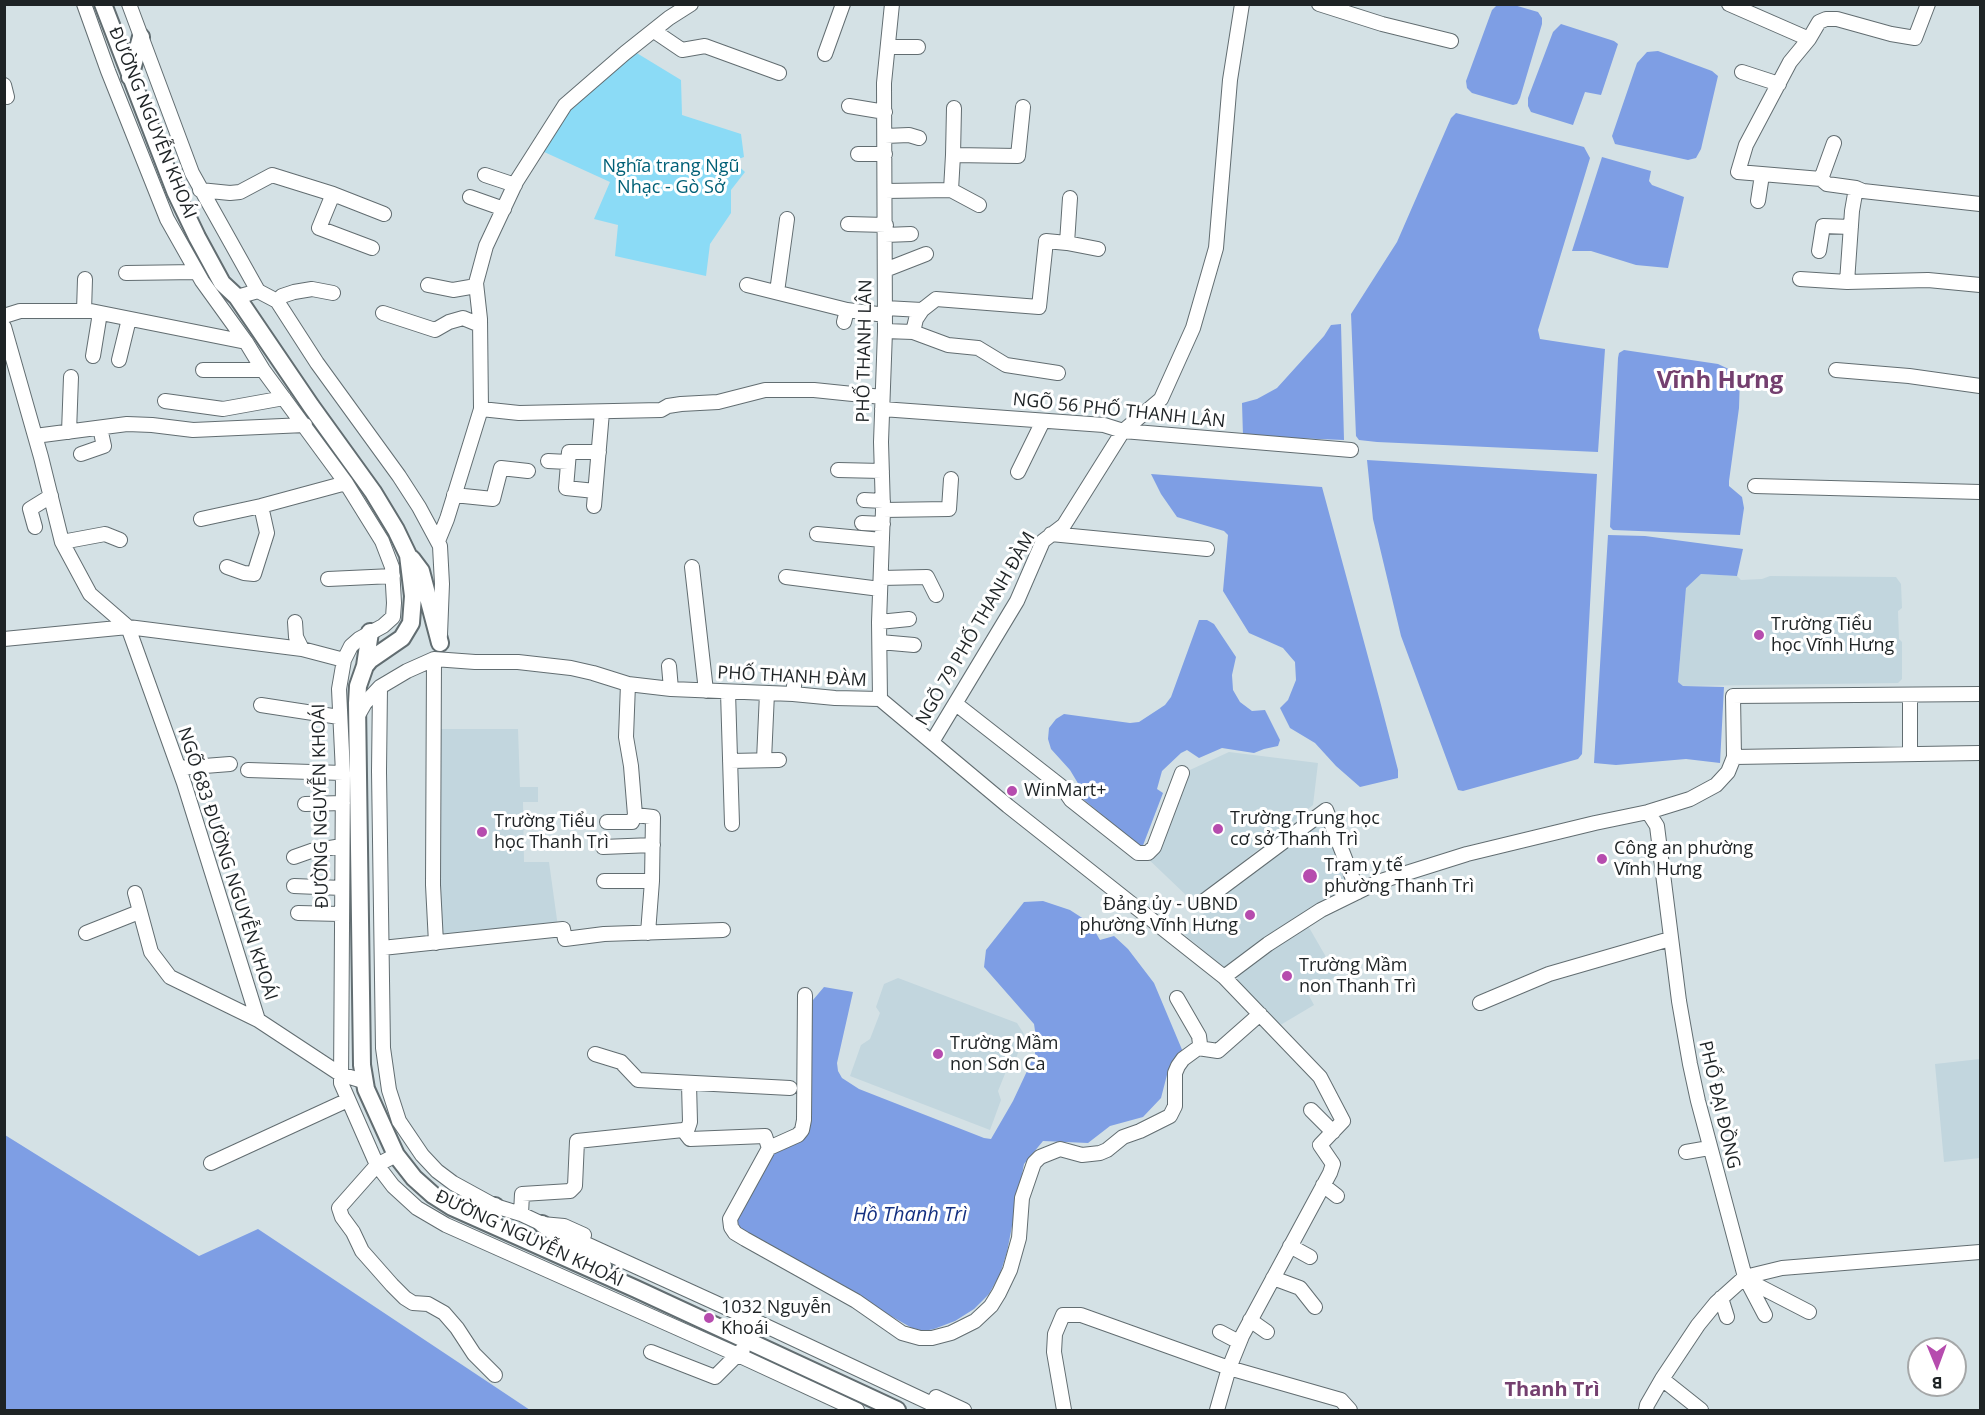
<!DOCTYPE html>
<html>
<head>
<meta charset="utf-8">
<style>
  body { margin:0 }
  #map { position:relative; width:1985px; height:1415px; overflow:hidden; background:#d4e1e5; font-family:"Open Sans",sans-serif }
  canvas { display:block }
  .frame { position:absolute; inset:0; border:6px solid #1e2325; pointer-events:none }
  .north { position:absolute; left:1907px; top:1337px; width:60px; height:60px; box-sizing:border-box; background:#fff; border:2px solid #a5a7a8; border-radius:50%; rotate:179deg; font-size:16px; font-weight:700; line-height:24px; text-align:center; color:#1e2325 }
  .north::after { content:''; display:block; margin:auto; width:21px; height:27px; background:#b64cae; clip-path:polygon(50% 0,100% 100%,50% 72%,0 100%) }
</style>
</head>
<body>
<div id="map">
<canvas width="1985" height="1415"></canvas>
<div class="frame"></div>
<div class="north">B</div>
</div>
<script>
const g = document.querySelector('canvas').getContext('2d');
g.lineJoin = 'round';
function paint(path, color) { g.fillStyle = color; g.fill(path, 'evenodd'); }
const shape = rows => new Path2D(rows.map(r => 'M' + r).join(''));
function stroke(path, color, width, dash) { g.strokeStyle = color; g.lineWidth = width; g.lineCap = dash ? 'butt' : 'round'; g.setLineDash(dash || []); g.stroke(path); }
function drawText(font, color, halo, rows, align = 'center') {
  g.font = font + ' "Open Sans",sans-serif'; g.lineWidth = 6; g.setLineDash([]); g.textBaseline = 'middle'; g.strokeStyle = halo; g.fillStyle = color; for (const [text, x, y, turn = 0] of rows) {
    g.save(); g.translate(x, y); g.rotate((+turn || 0) * Math.PI / 180); g.textAlign = isNaN(turn) ? turn : align; if (halo) g.strokeText(text, 0, 0); g.fillText(text, 0, 0); g.restore();
  }
}
const built = shape([
  [1701,574,1737,576,1741,580,1762,579,1770,576,1896,577,1901,584,1902,608,1898,611,1899,639,1902,642,1902,679,1898,683,1683,686,1678,682,1686,587],
  [440,729,518,729,520,787,538,787,538,802,523,802,524,862,549,862,558,927,440,937],
  [1229,752,1318,763,1313,805,1201,896,1188,897,1143,854,1179,775],
  [1326,818,1353,889,1299,917,1224,968,1185,935,1205,912,1201,907],
  [1307,924,1337,976,1307,992,1314,1005,1277,1027,1238,982,1237,975,1238,972],
  [898,978,1017,1023,1024,1034,1015,1062,1009,1064,998,1091,1001,1100,990,1130,850,1076,861,1045,870,1039,880,1013,876,1007,884,984],
  [1980,1059,1980,1158,1944,1162,1935,1064]
]);
const green = shape([
  [635,52,681,80,682,115,741,134,744,157,733,161,745,172,731,190,731,213,710,244,706,276,615,256,618,225,594,219,610,182,542,151,567,110]
]);
const water = shape([
  [1497,5,1514,5,1538,12,1542,18,1542,24,1520,98,1517,104,1513,105,1472,93,1467,88,1466,81,1492,10],
  [1561,24,1614,41,1618,44,1601,95,1585,92,1573,125,1531,112,1528,106,1528,98,1553,32],
  [1658,51,1712,71,1718,76,1701,149,1696,158,1688,160,1615,144,1612,136,1637,63,1647,52],
  [1456,113,1584,147,1590,158,1538,330,1540,339,1605,349,1598,452,1377,442,1359,440,1356,436,1351,314,1397,242,1451,118],
  [1602,157,1651,171,1649,181,1652,185,1684,197,1668,268,1636,265,1591,251,1572,251],
  [1341,324,1344,440,1243,436,1242,403,1257,399,1277,388,1324,336,1331,325],
  [1624,350,1718,364,1735,372,1740,378,1739,408,1729,481,1729,486,1742,497,1744,508,1740,535,1613,530,1610,527,1618,358,1619,353],
  [1367,460,1597,474,1582,754,1578,759,1463,791,1458,790,1401,636,1373,519],
  [1151,474,1322,487,1380,701,1398,770,1398,778,1360,787,1336,766,1315,743,1290,728,1280,708,1288,700,1296,680,1295,662,1283,648,1249,633,1223,591,1228,535,1224,531,1177,517,1161,494],
  [1608,535,1645,536,1743,549,1737,576,1701,574,1686,588,1678,682,1683,686,1724,687,1720,763,1686,759,1616,765,1594,763],
  [1199,620,1207,620,1214,624,1236,657,1232,675,1233,690,1240,702,1252,711,1265,710,1280,740,1278,746,1264,749,1254,753,1222,748,1199,758,1187,750,1181,753,1162,771,1157,789,1163,793,1142,848,1083,799,1079,785,1070,770,1051,749,1048,739,1049,728,1056,719,1064,714,1130,723,1139,722,1165,705,1171,697],
  [1043,901,1070,910,1090,923,1100,940,1114,936,1128,949,1154,983,1183,1052,1168,1071,1161,1098,1143,1117,1110,1126,1088,1143,1043,1141,1024,1164,1007,1252,1000,1274,989,1294,974,1309,955,1321,934,1329,924,1331,912,1328,745,1233,739,1226,737,1219,770,1154,805,1134,811,1121,810,1012,813,1000,824,987,853,992,837,1063,838,1071,842,1078,859,1089,984,1138,991,1139,1013,1101,1035,1054,1036,1037,1034,1024,984,967,986,950,1024,902],
  [5,1135,199,1256,258,1229,530,1410,5,1410]
]);
const minor = shape([
  [84,4,108,71,167,219,202,281,246,342,263,370,346,483,382,541,392,567,394,603,393,617,383,626,359,639,351,646,344,660,339,689,343,773,341,1083,377,1165,393,1186,417,1208,446,1225,738,1355,857,1410],
  [129,4,192,173,258,291],
  [1319,4,1382,24,1451,41],
  [1729,4,1809,39],
  [1928,4,1915,38,1891,34,1837,19,1826,19,1819,22,1809,39,1790,62,1746,145,1738,172,1821,179,1827,184,1856,188,1863,191,1980,204],
  [654,31,682,50,705,46,779,73],
  [888,47,918,47],
  [825,54,843,4],
  [1742,72,1779,84],
  [4,85,7,97],
  [849,106,885,112],
  [885,136,909,135,919,138],
  [858,154,885,154],
  [953,155,954,108],
  [485,175,515,185],
  [1821,179,1834,143],
  [200,190,230,193,240,192,272,175,333,194,384,214],
  [951,190,953,155,1018,156,1023,107],
  [885,191,951,190,979,205],
  [333,194,319,228,372,248],
  [470,197,504,209],
  [1758,201,1762,175],
  [848,224,886,225],
  [885,235,911,234],
  [1067,243,1098,249],
  [1819,251,1823,226,1851,227],
  [885,270,926,254],
  [126,273,197,272],
  [1800,279,1847,282,1928,280,1980,285],
  [1847,282,1852,211,1856,188],
  [428,285,453,290,476,286],
  [747,285,847,310],
  [777,292,787,219],
  [237,297,258,291,277,301,317,363,399,476,419,507,440,546,442,584,440,635],
  [277,301,282,296,294,292,312,289,333,293],
  [885,308,922,310],
  [84,311,85,279],
  [383,313,435,330,449,322,463,318,480,325],
  [4,316,20,311,91,311,246,342],
  [844,322,847,310,885,315],
  [4,327,41,457,62,542,90,594,128,627,184,783,258,1020,340,1074,363,1081],
  [885,331,913,332,948,345,978,348,1006,365,1058,373],
  [913,332,916,319,922,310,936,299,1039,307,1046,241,1067,243,1070,198],
  [93,356,100,313],
  [119,360,129,319],
  [203,370,263,370],
  [1836,370,1909,376,1980,386],
  [165,401,223,409,284,398],
  [481,409,519,413,661,410,668,406,681,404,718,402,765,390,814,390,882,397],
  [882,409,1104,425,1123,431,1351,450],
  [69,432,71,377],
  [35,436,127,424,152,425,193,430,305,425],
  [81,454,104,446,100,428],
  [548,461,568,462],
  [838,470,882,471],
  [1018,472,1043,421],
  [1755,486,1980,492],
  [595,491,566,488,569,452,599,452],
  [454,495,493,499,501,468,528,471],
  [864,500,883,501],
  [594,506,602,412],
  [883,510,949,509,951,479],
  [201,519,261,506,346,483],
  [862,523,883,524],
  [35,527,30,509,51,496],
  [817,534,882,540],
  [1051,534,1207,549],
  [438,541,447,519,481,409,480,319,476,283,486,246,516,182,565,105,625,53,669,18,691,4],
  [62,542,105,534,120,540],
  [227,567,244,573,254,574,267,533,261,506],
  [692,567,706,691],
  [786,577,880,589],
  [881,578,927,577,936,595],
  [328,579,393,576],
  [295,622,296,637,302,649],
  [879,622,909,619],
  [4,639,128,627,302,649,344,660],
  [880,642,914,645],
  [434,659,433,885,436,943],
  [669,666,671,689],
  [380,687,379,771,383,1048,389,1090,399,1121,422,1155,437,1171,453,1183,495,1206,521,1214,551,1228],
  [728,692,732,824],
  [793,694,795,678],
  [1910,695,1910,754],
  [880,699,879,622,883,510,881,442,885,331,884,83,892,4],
  [956,704,1062,787,1071,800,1138,853,1148,853,1154,847,1182,773],
  [261,705,339,717],
  [357,717,365,703,380,687,407,671,434,659,475,662,518,662,571,668,593,673,628,684,671,689,793,694,835,698,880,699,1008,806,1224,977,1320,1077,1343,1121,1320,1145,1333,1164,1330,1173,1242,1336,1229,1368,1217,1410],
  [932,742,1017,601,1043,541,1064,525,1123,431,1161,399,1193,328,1216,248,1230,80,1242,4],
  [1734,757,1980,753],
  [764,760,767,693],
  [730,761,779,760],
  [179,768,230,764],
  [248,770,343,773],
  [305,804,343,803],
  [1648,812,1657,826,1679,1001,1690,1064,1698,1101,1745,1277,1765,1315],
  [635,815,653,817,652,881,648,933],
  [607,822,632,822,635,815,631,766,626,737,628,684],
  [603,847,653,845],
  [294,857,311,851,342,846],
  [604,881,652,881],
  [294,886,342,888],
  [135,893,151,952,170,977,258,1020],
  [1204,901,1326,810,1358,892],
  [298,913,341,914],
  [86,933,139,912],
  [382,948,563,929,565,939,604,934,723,930],
  [1224,977,1268,944,1321,910,1378,882,1467,854,1595,823,1648,812,1690,799,1716,785,1728,772,1734,757,1733,696,1980,694],
  [805,995,804,1120,802,1130,798,1135,769,1148,730,1219,731,1227,735,1233,745,1239,856,1301,902,1333,920,1338,932,1338,951,1333,975,1321,991,1306,999,1293,1010,1270,1019,1238,1022,1198,1034,1163,1040,1157,1060,1149,1082,1155,1100,1153,1107,1150,1123,1137,1140,1131,1170,1116,1175,1106,1175,1073,1178,1066,1183,1059,1198,1048,1200,1044,1199,1036,1177,998],
  [1480,1003,1549,974,1670,939],
  [1198,1048,1218,1051,1260,1014],
  [595,1054,621,1062,638,1080,790,1088],
  [1311,1110,1333,1132],
  [683,1130,690,1139,765,1136,769,1148],
  [1686,1152,1709,1148],
  [396,1155,377,1165,339,1208,342,1217,353,1232,362,1251,392,1285,405,1298,413,1303,428,1304,444,1313,457,1328,474,1354,495,1375],
  [211,1163,348,1100],
  [1323,1185,1337,1196],
  [521,1214,522,1194,570,1191,575,1186,577,1141,683,1130,688,1128,690,1122,689,1084],
  [542,1224,564,1226,584,1235],
  [571,1237,751,1319,945,1410],
  [1290,1246,1310,1257],
  [1273,1278,1300,1288,1315,1307],
  [1747,1280,1809,1312],
  [1721,1298,1727,1317],
  [1250,1320,1267,1332],
  [1220,1332,1239,1342],
  [651,1352,715,1377,743,1349],
  [1662,1379,1701,1410],
  [936,1397,964,1410],
  [1064,1410,1054,1352,1055,1334,1063,1315,1081,1315,1229,1368,1341,1400,1350,1410],
  [1646,1410,1647,1405,1662,1379,1698,1325,1716,1303,1745,1277,1782,1268,1980,1252]
]);
const major = shape([
  [103,4,175,191,197,237,222,283,237,297,311,406,373,492,396,530,408,555,413,596,411,623,402,638,370,660,365,666,358,686,357,703,362,1065,366,1089,396,1155,414,1178,433,1195,452,1207,636,1289,897,1410],
  [130,77,141,37],
  [412,559,421,571,440,643],
  [365,666,370,632],
  [457,1207,495,1206],
  [542,1224,603,1266]
]);
const markers = [
  [1759,635,6,"#b64cae"],
  [1012,791,6,"#b64cae"],
  [1218,829,6,"#b64cae"],
  [482,832,6,"#b64cae"],
  [1602,859,6,"#b64cae"],
  [1310,876,8,"#b64cae"],
  [1250,915,6,"#b64cae"],
  [1287,976,6,"#b64cae"],
  [938,1054,6,"#b64cae"],
  [709,1318,6,"#b64cae"]
];
const streetNames = [
  ["ĐƯỜNG NGUYỄN KHOÁI",152,123,68],
  ["PHỐ THANH LÂN",865,351,-89],
  ["NGÕ 56 PHỐ THANH LÂN",1119,411,6],
  ["NGÕ 79 PHỐ THANH ĐÀM",976,629,-60],
  ["PHỐ THANH ĐÀM",792,677,3],
  ["ĐƯỜNG NGUYỄN KHOÁI",321,806,-91],
  ["NGÕ 683 ĐƯỜNG NGUYỄN KHOÁI",227,864,72],
  ["PHỐ ĐẠI ĐỒNG",1719,1105,77],
  ["ĐƯỜNG NGUYỄN KHOÁI",529,1239,25]
];
const parkNames = [
  ["Nghĩa trang Ngũ",671,167],
  ["Nhạc - Gò Sở",671,188]
];
const poiNames = [
  ["Trường Tiểu",1771,625],
  ["học Vĩnh Hưng",1771,646],
  ["WinMart+",1024,791],
  ["Trường Trung học",1230,819],
  ["cơ sở Thanh Trì",1230,840],
  ["Trường Tiểu",494,822],
  ["học Thanh Trì",494,843],
  ["Công an phường",1614,849],
  ["Vĩnh Hưng",1614,870],
  ["Trạm y tế",1324,866],
  ["phường Thanh Trì",1324,887],
  ["Đảng ủy - UBND",1238,905,"right"],
  ["phường Vĩnh Hưng",1238,926,"right"],
  ["Trường Mầm",1299,966],
  ["non Thanh Trì",1299,987],
  ["Trường Mầm",950,1044],
  ["non Sơn Ca",950,1065],
  ["1032 Nguyễn",721,1308],
  ["Khoái",721,1329]
];
const waterNames = [
  ["Hồ Thanh Trì",910,1215]
];
const neighbourhoodNames = [
  ["Thanh Trì",1552,1390]
];
const districtNames = [
  ["Vĩnh Hưng",1720,381]
];
paint(built, '#c2d6de');
paint(green, '#8bdbf6');
paint(water, '#7e9ee4');
stroke(minor, '#626d71', 16);
stroke(major, '#626d71', 20);
stroke(minor, '#fff', 14);
stroke(major, '#fff', 16);
for (const [x, y, r, color] of markers) { const dot = new Path2D(); dot.arc(x, y, r, 0, 2 * Math.PI); g.fillStyle = color; g.fill(dot); stroke(dot, '#fff', 2); }
drawText('18px', '#1e2325', '#fff', streetNames);
drawText('18px', '#006077', '#fff', parkNames);
drawText('18px', '#1e2325', '#fff', poiNames, 'left');
drawText('italic 20px', '#153182', '#fff', waterNames);
drawText('bold 20px', '#743f6f', '#fff', neighbourhoodNames);
drawText('bold 24px', '#743f6f', '#fff', districtNames);
</script>
</body>
</html>
